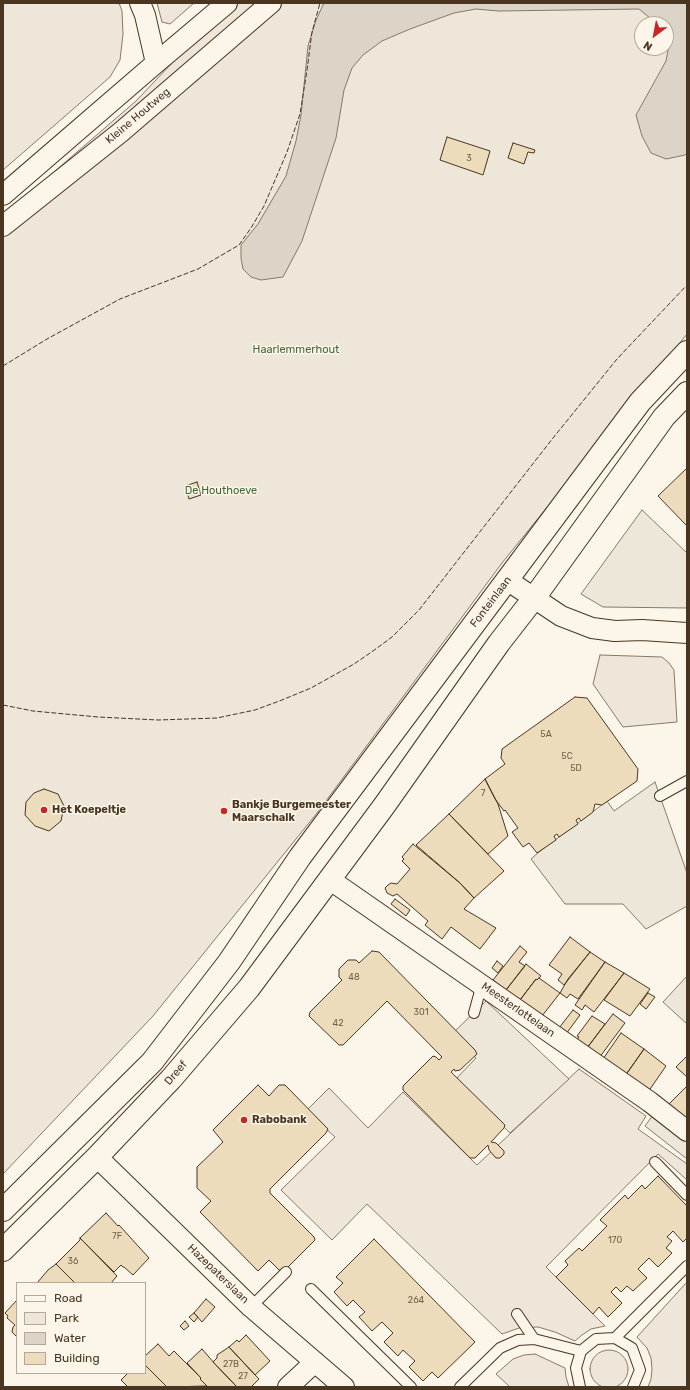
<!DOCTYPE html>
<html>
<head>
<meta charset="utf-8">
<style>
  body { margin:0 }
  #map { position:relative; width:690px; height:1390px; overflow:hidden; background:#fbf6e9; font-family:Rubik,sans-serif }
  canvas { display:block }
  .frame { position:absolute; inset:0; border:4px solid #4a3520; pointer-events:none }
  .legend { position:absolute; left:16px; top:1282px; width:130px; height:92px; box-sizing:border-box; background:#fbf6e9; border:1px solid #b4a999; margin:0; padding:5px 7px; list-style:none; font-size:12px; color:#4a3520 }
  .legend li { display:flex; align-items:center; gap:8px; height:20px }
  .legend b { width:20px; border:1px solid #b4a999 }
  .north { position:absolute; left:634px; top:16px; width:40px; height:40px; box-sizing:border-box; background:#fbf6e9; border:1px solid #b4a999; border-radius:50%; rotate:212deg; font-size:11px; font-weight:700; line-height:16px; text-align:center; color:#4a3520 }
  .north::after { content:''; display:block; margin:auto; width:14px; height:18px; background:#c62828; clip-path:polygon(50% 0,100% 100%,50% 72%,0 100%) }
</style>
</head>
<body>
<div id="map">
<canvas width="690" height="1390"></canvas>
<div class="frame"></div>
<ul class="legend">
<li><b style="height:5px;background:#fbf6e9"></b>Road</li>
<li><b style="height:11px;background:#ede6d9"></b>Park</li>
<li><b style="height:11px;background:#dcd4c6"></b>Water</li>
<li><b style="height:11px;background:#ecdcbc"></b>Building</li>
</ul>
<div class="north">N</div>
</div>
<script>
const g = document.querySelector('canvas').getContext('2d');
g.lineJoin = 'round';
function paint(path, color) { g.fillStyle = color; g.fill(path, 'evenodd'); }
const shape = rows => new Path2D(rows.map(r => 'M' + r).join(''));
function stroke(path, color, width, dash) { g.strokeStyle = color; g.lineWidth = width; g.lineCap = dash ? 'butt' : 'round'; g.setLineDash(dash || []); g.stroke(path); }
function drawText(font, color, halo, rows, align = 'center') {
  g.font = font + ' Rubik,sans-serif'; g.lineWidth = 3; g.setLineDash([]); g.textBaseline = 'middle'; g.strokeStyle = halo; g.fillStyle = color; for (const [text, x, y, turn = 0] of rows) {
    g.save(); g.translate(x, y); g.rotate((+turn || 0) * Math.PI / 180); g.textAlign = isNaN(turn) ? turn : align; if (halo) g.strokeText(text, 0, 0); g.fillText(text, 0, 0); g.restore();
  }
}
const green = shape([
  [3,3,119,3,122,11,123,34,120,60,110,77,3,170,3,3],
  [157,3,194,3,170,24,162,22,157,3],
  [229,3,687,3,687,334,502,563,317,813,153,1016,3,1174,3,216,136,101,229,3],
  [642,24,666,24,666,48,642,48,642,24],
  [600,655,662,657,669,663,674,670,677,722,623,727,593,684,600,655],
  [579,1069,646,1116,638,1129,687,1164,687,1180,658,1154,546,1267,605,1326,591,1329,582,1335,575,1341,555,1332,538,1327,519,1328,502,1334,367,1204,332,1240,281,1190,335,1137,306,1111,329,1088,368,1128,403,1092,477,1165,579,1069],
  [687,1282,687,1387,648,1387,651,1379,652,1369,651,1358,647,1348,637,1337,687,1282],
  '590 1369a19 19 0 1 1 38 0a19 19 0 1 1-38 0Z',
  [535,1354,565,1368,566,1377,569,1387,510,1387,496,1374,513,1359,524,1355,535,1354]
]);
const parking = shape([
  [642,510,687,553,687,608,603,607,581,594,642,510],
  [655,782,687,873,687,906,646,929,623,904,565,904,531,859,539,852,607,801,614,811,655,782],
  [687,976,687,1024,663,1002,687,976],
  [486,1001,569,1079,510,1133,455,1080,476,1058,452,1034,486,1001],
  [658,1108,687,1131,687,1159,645,1126,658,1108]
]);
const water = shape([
  [324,3,687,3,687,153,685,155,666,159,651,153,642,136,636,115,666,61,669,45,666,36,666,24,657,24,639,9,498,11,476,9,454,13,410,29,382,41,363,55,352,68,344,90,336,138,302,241,283,277,261,280,251,277,243,269,241,258,241,245,258,224,286,176,296,141,301,115,308,46,316,20,324,3]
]);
const building = shape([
  [447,137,490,151,483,175,440,160,447,137],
  [513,143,535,150,534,153,528,152,524,164,508,158,513,143],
  [687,468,687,526,658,496,687,468],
  [197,482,201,495,189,499,185,486,197,482],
  [575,697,587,698,638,769,637,781,602,805,595,804,593,812,581,821,579,818,576,820,578,824,559,837,557,834,554,836,556,840,537,853,529,843,523,847,512,832,518,828,505,810,504,811,495,799,485,779,505,764,501,758,502,749,575,697],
  [485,779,498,804,508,836,488,854,449,814,485,779],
  [44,789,58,794,64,806,61,821,49,831,35,826,25,815,26,802,34,793,44,789],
  [449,814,504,871,474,898,460,883,416,845,449,814],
  [413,844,460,883,474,898,464,909,496,928,480,949,451,927,442,939,425,925,428,921,397,894,393,896,387,893,385,888,388,885,391,883,397,884,410,869,402,861,404,859,402,857,413,844],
  [395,899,410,910,406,916,391,904,395,899],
  [570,937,590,952,564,985,558,980,562,974,549,965,570,937],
  [520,946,527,952,519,962,525,966,506,990,493,980,520,946],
  [372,951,379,952,475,1050,477,1054,460,1070,455,1071,454,1069,451,1072,505,1125,504,1128,491,1142,496,1143,504,1151,504,1154,500,1158,496,1158,489,1150,488,1145,475,1158,470,1158,403,1090,403,1086,433,1056,436,1057,439,1060,442,1057,387,1001,343,1045,339,1045,309,1016,310,1012,342,980,339,977,339,969,348,960,356,960,359,963,372,951],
  [590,952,605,962,578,999,570,994,567,998,560,993,568,979,590,952],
  [497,961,503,966,498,973,492,968,497,961],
  [605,962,624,973,594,1012,585,1005,582,1010,575,1005,605,962],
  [526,964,541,976,537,980,536,979,520,1000,506,990,526,964],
  [624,973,650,989,630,1016,604,1000,624,973],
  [539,978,560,993,542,1016,520,1000,536,979,537,980,539,978],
  [648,993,655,997,646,1009,640,1004,648,993],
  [573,1010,580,1015,566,1034,559,1028,573,1010],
  [613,1014,625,1023,599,1058,587,1048,613,1014],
  [592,1016,605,1024,587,1048,576,1041,579,1037,577,1036,592,1016],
  [621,1033,644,1049,625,1076,603,1059,621,1033],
  [644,1049,666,1066,648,1092,625,1076,644,1049],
  [687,1056,687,1077,676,1067,687,1056],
  [258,1085,269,1096,279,1085,285,1085,328,1129,326,1133,270,1189,270,1193,314,1237,315,1240,284,1271,279,1270,269,1260,258,1271,200,1212,211,1201,197,1188,197,1167,223,1142,213,1130,258,1085],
  [687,1086,687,1123,666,1107,687,1086],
  [658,1176,687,1206,687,1238,683,1242,673,1231,667,1237,672,1241,666,1248,672,1253,658,1267,649,1258,638,1269,647,1278,633,1291,627,1286,621,1292,616,1287,611,1292,622,1303,608,1317,599,1307,593,1314,556,1277,568,1265,565,1261,579,1248,582,1251,607,1226,600,1220,625,1195,628,1199,642,1185,645,1189,658,1176],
  [106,1213,118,1226,119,1225,149,1258,133,1275,124,1267,123,1267,121,1265,114,1272,80,1238,106,1213],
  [80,1238,117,1276,111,1283,75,1283,56,1264,80,1240,80,1238],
  [374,1239,475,1342,438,1378,432,1372,423,1381,409,1367,415,1361,403,1350,398,1356,384,1342,393,1333,382,1322,372,1331,359,1317,365,1312,353,1300,347,1306,334,1292,343,1283,336,1277,374,1239],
  [56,1264,75,1283,37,1283,48,1270,56,1264],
  [206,1299,215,1307,202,1322,194,1313,206,1299],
  [17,1300,17,1337,12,1332,13,1327,15,1325,7,1318,8,1316,5,1313,17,1300],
  [194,1313,198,1317,194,1322,189,1317,194,1313],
  [185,1321,189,1326,184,1330,180,1326,185,1321],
  [246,1335,270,1361,255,1375,229,1347,237,1340,239,1342,246,1335],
  [158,1344,169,1356,174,1351,201,1378,200,1379,207,1386,167,1387,145,1365,145,1356,158,1344],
  [229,1347,259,1379,251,1387,237,1387,213,1362,217,1358,217,1355,229,1347],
  [202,1349,215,1364,237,1387,208,1387,200,1379,201,1378,187,1363,202,1349],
  [145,1365,167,1387,128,1387,121,1380,128,1373,145,1373,145,1365]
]);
const lane = shape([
  [660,796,687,781],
  [474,1013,480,991,483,986],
  [655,1162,687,1195],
  [311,1289,411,1387],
  [251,1307,286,1272],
  [517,1314,534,1339],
  [615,1338,687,1266],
  [460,1387,500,1348,518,1340,534,1339,581,1351],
  [580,1387,576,1368,581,1351,596,1339,615,1338,632,1348,640,1370,633,1387]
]);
const street = shape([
  [140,3,145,15,156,63],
  [3,195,156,63,227,3],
  [3,226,121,132,271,3],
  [507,580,561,616,592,628,615,631,642,630,687,633],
  [329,879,591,1061,650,1102,687,1131],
  [97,1157,251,1307,344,1387],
  [288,1387,315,1362]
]);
const primary = shape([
  [3,1210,152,1062,229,962,300,857,640,402,687,352],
  [3,1250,97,1157,171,1079,249,988,384,806,499,643,534,598,664,417,687,393]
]);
const fence = shape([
  [3,366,47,339,120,299,198,269,239,245,251,228,264,206,287,152,300,114,307,70,312,32,320,3],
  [3,705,33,711,98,717,158,720,217,718,255,710,282,700,311,688,354,664,373,651,392,637,419,610,553,438,617,359,687,285]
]);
const markers = [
  [44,810,4,"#c62828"],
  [224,811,4,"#c62828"],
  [244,1120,4,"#c62828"]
];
const numberNames = [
  ["3",469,158],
  ["5A",546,734],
  ["5C",567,756],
  ["5D",576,768],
  ["7",483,793],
  ["48",354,977],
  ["301",421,1012],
  ["42",338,1023],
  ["7F",117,1236],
  ["170",615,1240],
  ["36",73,1261],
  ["264",416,1300],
  ["27B",231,1364],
  ["27",243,1376]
];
const streetNames = [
  ["Kleine Houtweg",138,116,-40],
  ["Fonteinlaan",491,602,-53],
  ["Meesterlottelaan",518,1010,35],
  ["Dreef",176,1073,-49],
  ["Hazepaterslaan",218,1274,44]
];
const parkNames = [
  ["Haarlemmerhout",296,350],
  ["De Houthoeve",221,491]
];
const poiNames = [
  ["Bankje Burgemeester",232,805],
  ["Maarschalk",232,818],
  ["Het Koepeltje",52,810],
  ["Rabobank",252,1120]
];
paint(green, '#ede6d9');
stroke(green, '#887966', 1);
paint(parking, '#ede7d9');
stroke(parking, '#887966', 1);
paint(water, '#dcd4c6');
stroke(water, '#887966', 1);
paint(building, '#ecdcbc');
stroke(building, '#4a3520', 1);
stroke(lane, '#4a3520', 12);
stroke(street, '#4a3520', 22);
stroke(primary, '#4a3520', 24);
stroke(lane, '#fbf6e9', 10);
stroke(street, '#fbf6e9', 20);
stroke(primary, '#fbf6e9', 22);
stroke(fence, '#4a3520', 1, [5, 2]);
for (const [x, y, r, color] of markers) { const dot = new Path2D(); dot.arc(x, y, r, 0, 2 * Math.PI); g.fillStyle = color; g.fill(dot); stroke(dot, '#fbf6e9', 1.5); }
drawText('9px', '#725f47', null, numberNames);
drawText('11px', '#4a3520', '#fbf6e9', streetNames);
drawText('11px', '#436837', '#fbf6e9', parkNames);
drawText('bold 11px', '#4a3520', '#fbf6e9', poiNames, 'left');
</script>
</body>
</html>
